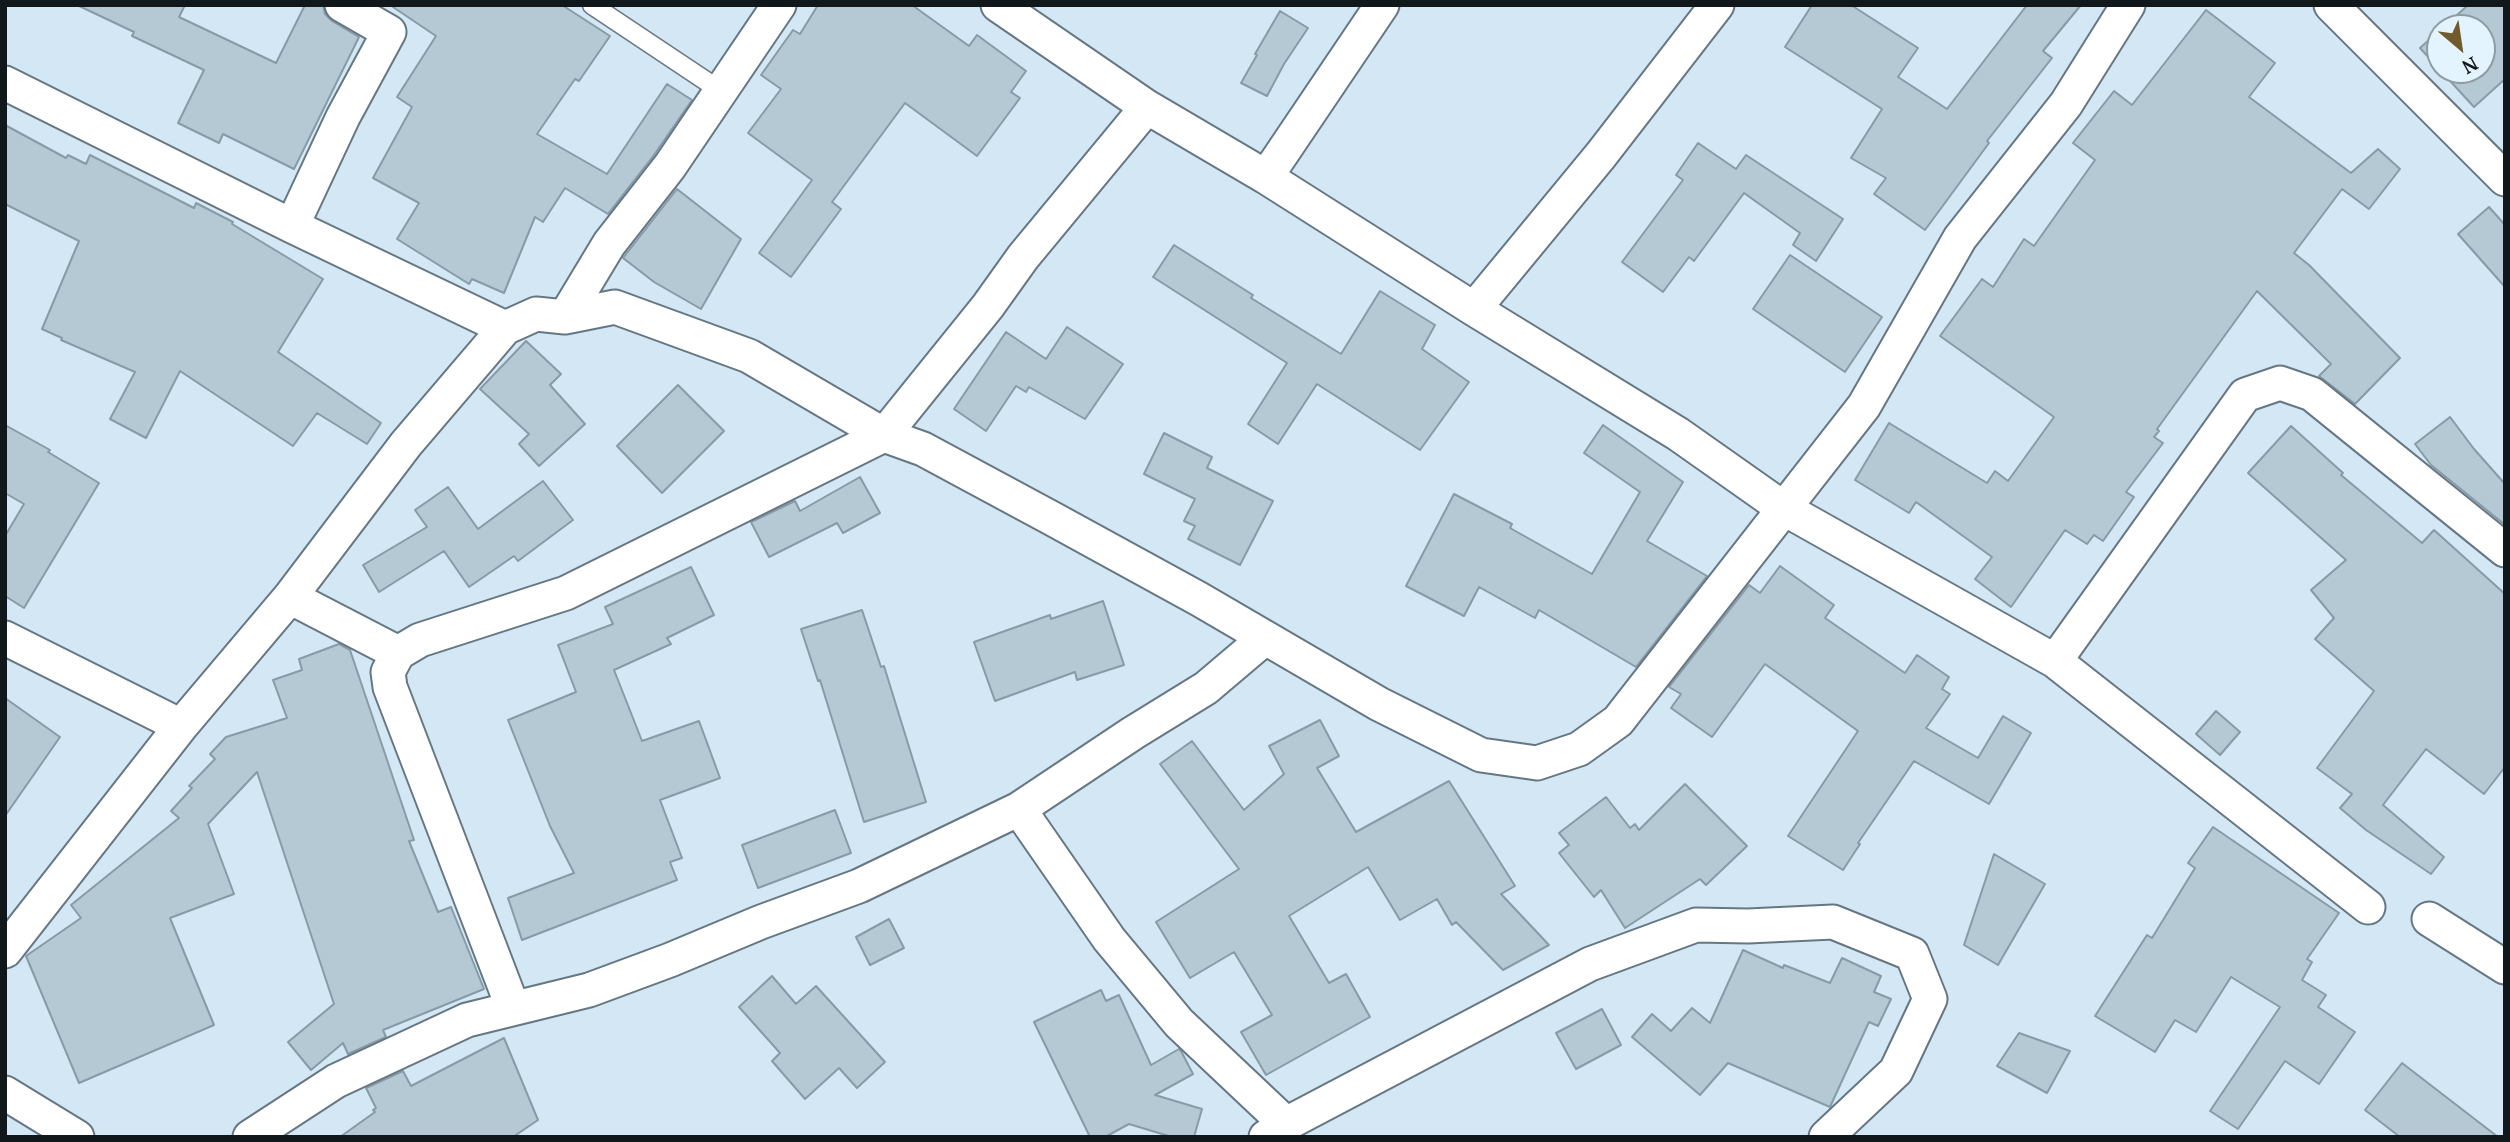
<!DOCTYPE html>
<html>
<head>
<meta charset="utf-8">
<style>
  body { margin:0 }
  #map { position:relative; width:2510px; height:1142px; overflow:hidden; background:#d3e8f4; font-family:"PT Serif",serif }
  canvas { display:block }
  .frame { position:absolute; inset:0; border:7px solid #11181c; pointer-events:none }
  .north { position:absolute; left:2426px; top:14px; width:70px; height:70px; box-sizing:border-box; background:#e4f4fe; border:2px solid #909ca4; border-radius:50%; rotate:151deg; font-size:19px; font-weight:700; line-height:28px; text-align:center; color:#11181c }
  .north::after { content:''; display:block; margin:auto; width:24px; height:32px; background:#725b2b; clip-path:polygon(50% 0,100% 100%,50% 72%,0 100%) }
</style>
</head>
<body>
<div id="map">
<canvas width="2510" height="1142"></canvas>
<div class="frame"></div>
<div class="north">N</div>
</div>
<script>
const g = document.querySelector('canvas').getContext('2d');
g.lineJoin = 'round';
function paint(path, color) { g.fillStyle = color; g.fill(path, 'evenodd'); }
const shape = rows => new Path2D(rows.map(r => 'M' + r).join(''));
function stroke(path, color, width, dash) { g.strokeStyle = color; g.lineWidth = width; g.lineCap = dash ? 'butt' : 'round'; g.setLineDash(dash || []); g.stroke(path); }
const building = shape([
  [77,5,185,5,179,17,276,63,305,5,323,5,325,14,332,21,359,37,294,169,223,134,219,143,178,123,204,70,132,36,134,32,77,5],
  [390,5,562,5,610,36,579,81,575,79,537,134,607,174,667,84,692,100,654,155,608,214,565,188,543,222,535,217,504,293,472,279,469,284,397,239,419,203,373,178,412,107,397,97,436,36,390,5],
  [818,5,912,5,969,46,977,35,1026,71,1011,92,1020,98,977,156,905,103,832,202,841,209,791,277,759,253,812,180,748,133,781,89,761,75,793,30,800,34,818,5],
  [1812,5,1851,5,1918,48,1898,77,1947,109,2027,5,2081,5,2043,51,2052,58,1987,141,1989,143,1925,230,1874,194,1886,178,1851,158,1882,109,1785,47,1812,5],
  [2468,5,2505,5,2505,79,2474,107,2440,70,2482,70,2482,28,2443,28,2468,5],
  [2206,10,2275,63,2249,97,2351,173,2378,149,2400,169,2369,209,2342,189,2294,253,2309,265,2400,358,2355,404,2319,376,2331,364,2257,291,2157,429,2159,431,2154,437,2163,443,2126,492,2134,497,2103,541,2094,535,2087,544,2065,530,2011,607,1975,579,1992,557,1916,502,1909,513,1855,480,1889,423,1987,483,1995,471,2008,481,2054,417,1940,336,1982,279,1993,287,2024,239,2034,246,2095,160,2073,143,2114,91,2132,105,2206,10],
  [1280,11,1308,28,1284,64,1267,96,1241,83,1257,55,1255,54,1280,11],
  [2440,30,2440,70,2420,48,2440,30],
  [5,125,66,158,68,155,86,164,90,155,194,208,196,203,233,222,232,224,323,279,278,352,381,423,367,444,317,413,293,446,180,371,146,438,110,419,135,372,61,340,62,338,42,329,79,241,5,204,5,125],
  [1698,143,1736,169,1746,155,1843,219,1816,261,1793,245,1800,233,1744,193,1694,261,1689,257,1663,292,1622,262,1683,180,1676,175,1698,143],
  [677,189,741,239,701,309,654,282,623,258,677,189],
  [2489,207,2505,225,2505,287,2458,234,2489,207],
  [1174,245,1253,295,1251,298,1341,354,1380,291,1435,325,1422,349,1469,382,1420,450,1317,384,1278,444,1248,424,1287,363,1153,277,1174,245],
  [1790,255,1882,317,1845,372,1753,309,1790,255],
  [1067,327,1123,364,1085,419,1029,387,1026,392,1016,386,986,431,954,409,1006,332,1046,359,1067,327],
  [526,341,561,374,550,385,585,424,539,466,519,444,529,434,480,389,526,341],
  [678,385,724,431,662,493,617,446,678,385],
  [2450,417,2474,449,2505,484,2504,524,2431,465,2415,444,2450,417],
  [5,425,50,450,48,452,99,483,24,608,5,596,5,536,24,504,5,493,5,425],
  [1603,425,1683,482,1647,541,1707,576,1636,667,1539,610,1535,618,1479,587,1464,616,1406,586,1454,494,1512,524,1510,528,1592,574,1640,492,1584,453,1603,425],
  [2291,426,2343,473,2341,475,2422,543,2434,530,2505,594,2505,767,2484,794,2426,749,2383,805,2444,857,2431,874,2366,830,2340,808,2352,794,2317,768,2374,691,2315,639,2334,618,2311,590,2346,560,2248,473,2291,426],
  [1164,433,1212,457,1207,468,1273,501,1240,565,1188,539,1195,526,1184,521,1195,499,1144,474,1164,433],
  [860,477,880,513,843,533,837,523,769,557,751,522,795,501,800,511,860,477],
  [543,481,573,520,518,561,514,556,469,587,444,551,379,592,363,565,427,527,415,510,448,487,478,529,543,481],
  [1780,566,1834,605,1825,618,1905,673,1917,655,1949,677,1942,689,1950,694,1926,728,1978,758,2003,716,2031,733,1989,804,1914,761,1858,843,1860,844,1843,870,1788,836,1858,731,1765,664,1712,737,1671,708,1681,694,1669,687,1749,585,1760,593,1780,566],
  [691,567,714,615,667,638,671,644,614,670,642,741,699,721,720,778,660,800,682,858,670,862,677,880,522,940,508,898,574,873,550,826,508,720,576,692,558,645,613,624,605,607,691,567],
  [1103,601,1124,665,1077,680,1075,672,995,701,974,642,1050,615,1051,619,1103,601],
  [862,610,881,667,884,666,926,802,864,822,820,680,818,681,801,629,862,610],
  [339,644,350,650,414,840,409,841,438,912,451,907,484,989,383,1030,386,1037,348,1054,343,1043,311,1070,288,1042,334,1004,257,772,208,824,234,894,170,918,214,1025,79,1083,26,956,81,918,71,905,179,818,171,811,192,788,189,786,215,759,210,754,226,737,287,718,273,680,302,670,299,659,339,644],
  [5,698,60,737,5,816,5,698],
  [2216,711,2240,732,2220,755,2196,734,2216,711],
  [1320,720,1339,756,1317,768,1356,832,1449,781,1515,886,1501,894,1549,945,1503,970,1456,922,1452,925,1437,899,1400,920,1368,867,1289,916,1329,983,1346,974,1370,1017,1266,1075,1241,1032,1272,1015,1234,952,1190,978,1156,922,1239,869,1160,764,1192,741,1244,810,1284,774,1269,746,1320,720],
  [1685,784,1747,846,1706,885,1700,879,1625,928,1601,890,1594,897,1559,853,1569,845,1559,833,1606,797,1630,828,1635,824,1639,830,1685,784],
  [835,810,851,853,758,888,742,845,835,810],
  [2213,827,2339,913,2307,959,2312,962,2302,980,2326,995,2318,1007,2355,1032,2319,1084,2285,1061,2238,1129,2210,1111,2280,1007,2231,977,2196,1032,2175,1020,2155,1052,2095,1016,2147,935,2152,938,2195,868,2188,863,2213,827],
  [1994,854,2045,884,1998,965,1964,945,1994,854],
  [889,919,904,948,870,965,856,937,889,919],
  [1743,950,1783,968,1784,965,1830,983,1842,958,1881,976,1874,992,1891,999,1878,1026,1869,1022,1830,1107,1728,1063,1700,1095,1632,1037,1652,1014,1671,1031,1692,1008,1710,1023,1743,950],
  [772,976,796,1004,816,986,885,1062,857,1088,839,1068,805,1099,772,1061,780,1053,739,1007,772,976],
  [1101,990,1106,1001,1119,995,1151,1065,1179,1049,1181,1051,1193,1074,1155,1095,1202,1109,1194,1137,1172,1137,1129,1124,1105,1137,1090,1137,1034,1022,1101,990],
  [1602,1009,1621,1045,1576,1069,1556,1033,1602,1009],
  [2019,1033,2070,1051,2047,1093,1997,1066,2019,1033],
  [504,1038,538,1120,513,1137,340,1137,375,1112,373,1110,376,1108,366,1088,403,1071,411,1086,504,1038],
  [2402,1063,2498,1137,2400,1137,2365,1110,2402,1063]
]);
const service = shape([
  [592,5,721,91]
]);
const minor = shape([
  [998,5,1147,107,1266,177,1474,309,1678,434,1783,508,2055,661,2368,907],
  [2331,5,2505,179],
  [5,83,292,226,505,328],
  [1266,177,1382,5],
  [292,226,343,117,389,32,342,5],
  [1474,309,1601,155,1717,5],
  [565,317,609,244,670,166,779,5],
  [290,597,398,653],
  [5,638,181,726],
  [2055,661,2245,395,2280,383,2312,394,2505,550],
  [1019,809,1109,939,1179,1023,1286,1124],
  [2429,919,2505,967],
  [5,951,181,726,290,597,406,444,505,328,536,314,565,317,615,307,749,356,884,435,923,449,1053,519,1199,599,1379,704,1481,755,1537,763,1579,749,1618,721,1864,406,1960,238,2066,104,2128,5],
  [513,1008,390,687,388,672,398,653,420,640,566,593,884,435,988,306,1023,257,1147,107],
  [5,1093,77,1137],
  [250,1137,336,1081,467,1020,589,990,670,960,761,922,859,886,1019,809,1133,733,1206,688,1265,638],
  [1266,1137,1286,1124,1590,964,1696,925,1748,926,1833,922,1912,954,1930,999,1896,1071,1826,1137]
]);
paint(building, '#b5c9d5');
stroke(building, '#879ba6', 2);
stroke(service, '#657782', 21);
stroke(minor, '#657782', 37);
stroke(service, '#fff', 18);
stroke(minor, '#fff', 33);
</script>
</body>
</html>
